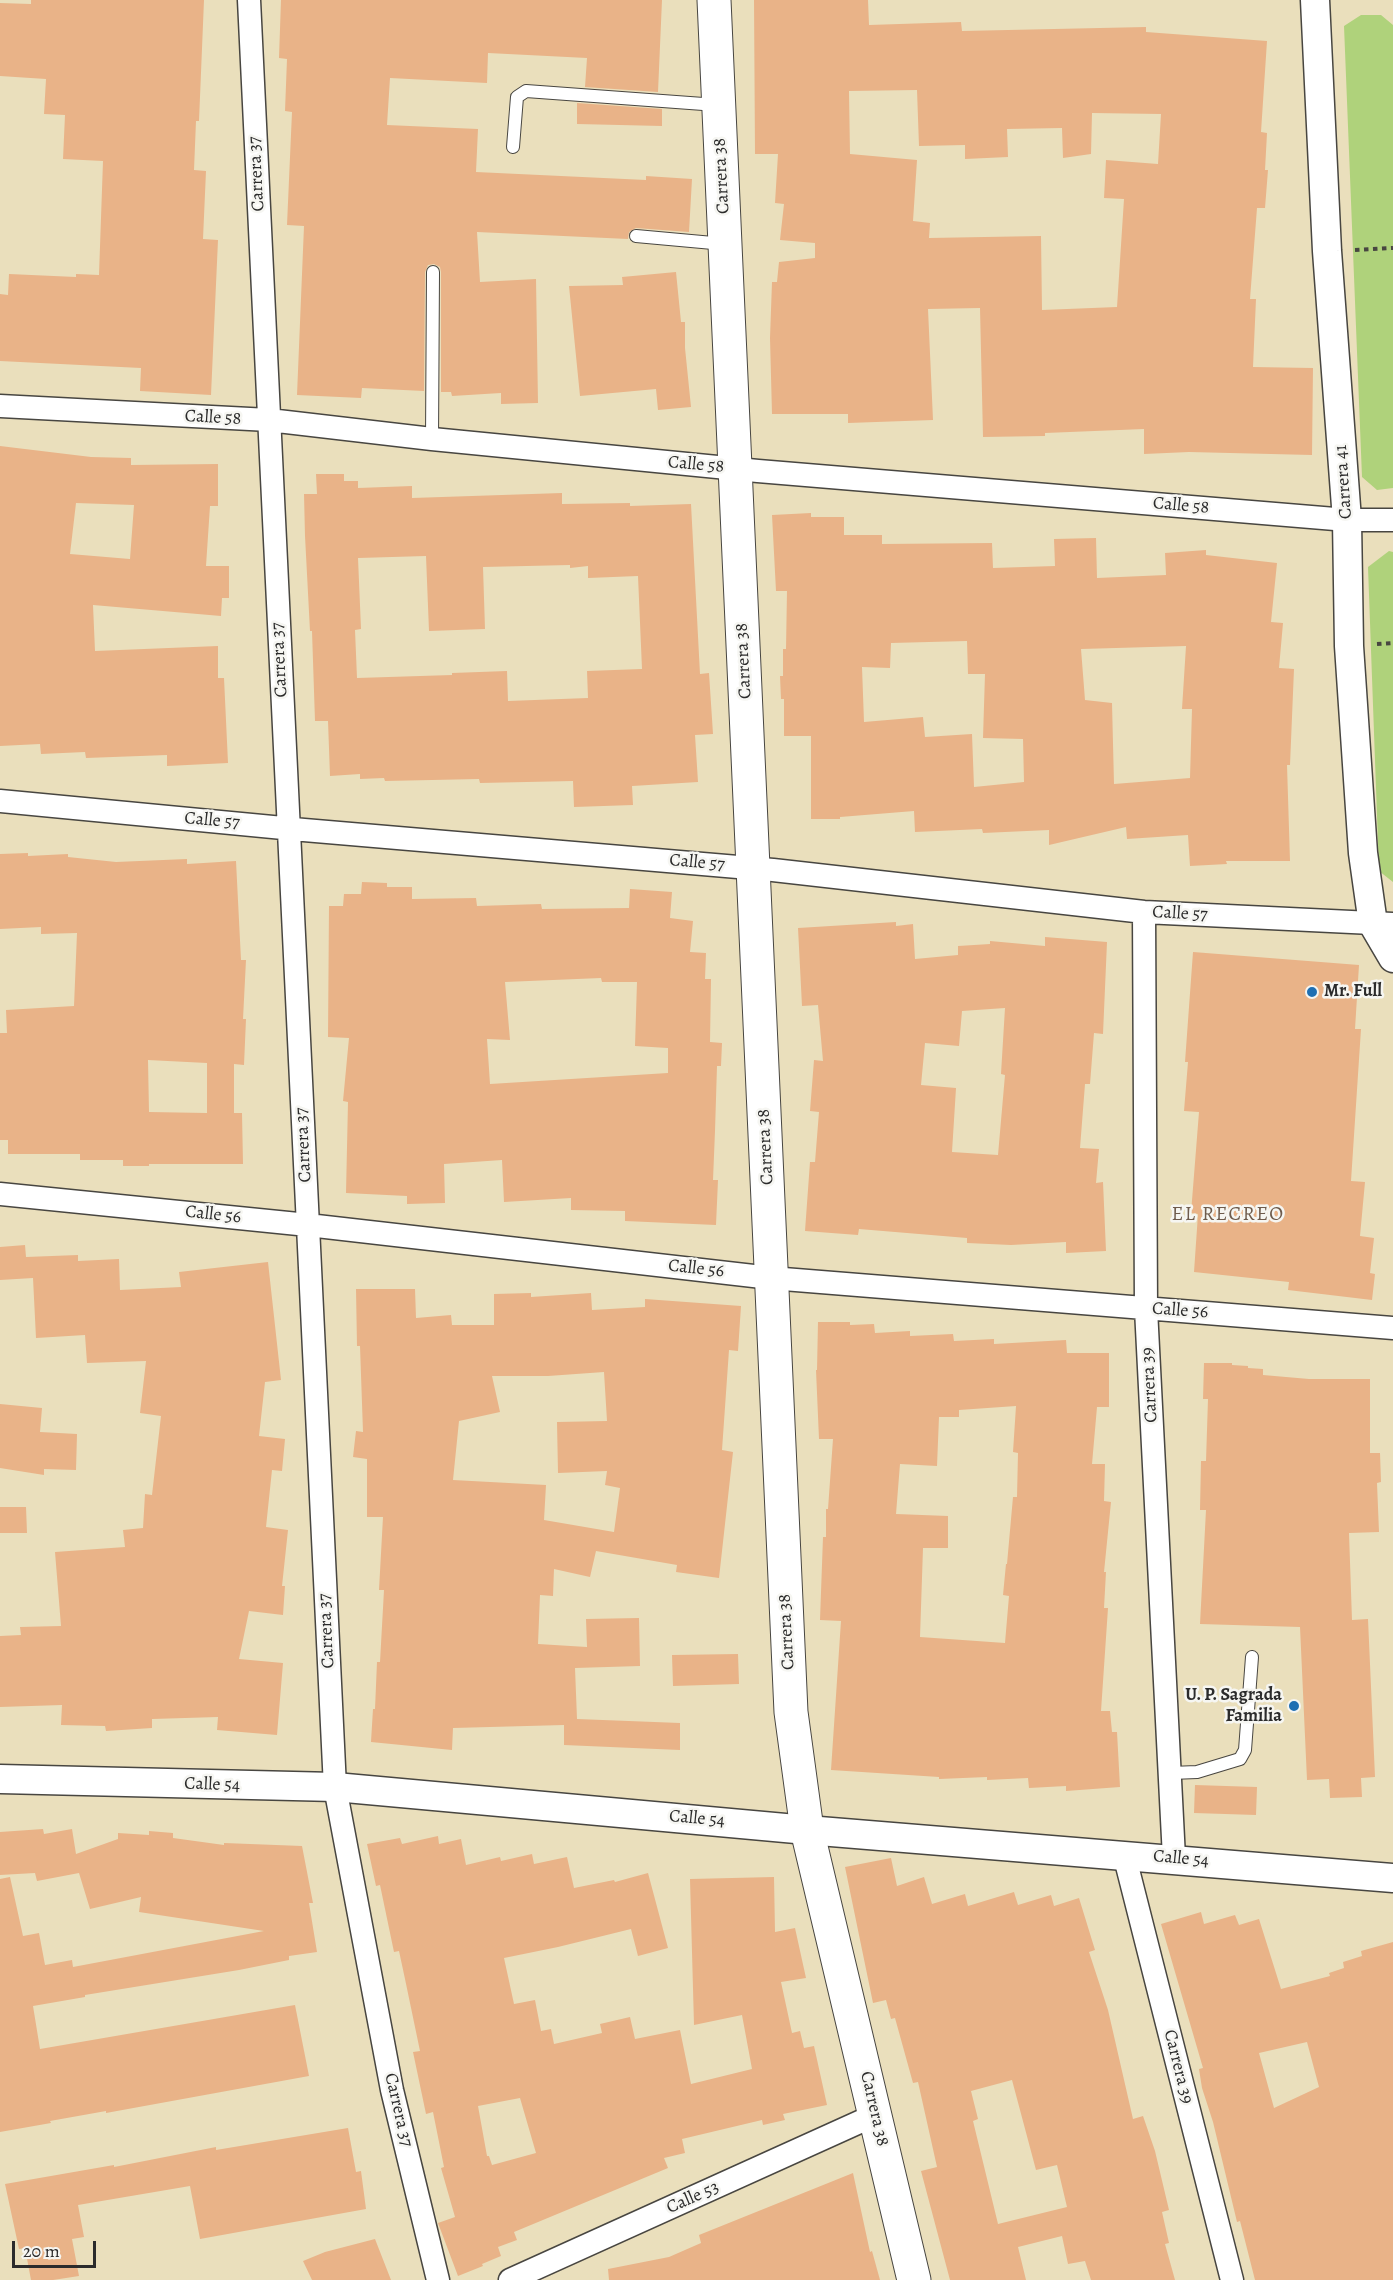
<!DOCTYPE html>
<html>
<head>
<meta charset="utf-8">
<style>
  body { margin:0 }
  #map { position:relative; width:1393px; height:2280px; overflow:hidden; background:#eadfbc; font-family:Alegreya,serif }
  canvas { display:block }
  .scale { position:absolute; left:12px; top:2241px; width:84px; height:27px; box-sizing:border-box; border:3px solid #2b2b2b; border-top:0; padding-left:8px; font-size:18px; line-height:21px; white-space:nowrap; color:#2b2b2b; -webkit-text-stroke:4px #f6f6f2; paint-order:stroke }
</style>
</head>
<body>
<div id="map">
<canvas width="1393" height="2280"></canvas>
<div class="scale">20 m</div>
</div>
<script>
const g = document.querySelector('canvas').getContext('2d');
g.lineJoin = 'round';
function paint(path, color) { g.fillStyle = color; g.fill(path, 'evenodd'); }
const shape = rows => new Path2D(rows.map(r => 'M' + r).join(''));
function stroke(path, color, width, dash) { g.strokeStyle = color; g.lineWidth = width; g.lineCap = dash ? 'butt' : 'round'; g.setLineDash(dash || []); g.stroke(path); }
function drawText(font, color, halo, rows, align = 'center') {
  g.font = font + ' Alegreya,serif'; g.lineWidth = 5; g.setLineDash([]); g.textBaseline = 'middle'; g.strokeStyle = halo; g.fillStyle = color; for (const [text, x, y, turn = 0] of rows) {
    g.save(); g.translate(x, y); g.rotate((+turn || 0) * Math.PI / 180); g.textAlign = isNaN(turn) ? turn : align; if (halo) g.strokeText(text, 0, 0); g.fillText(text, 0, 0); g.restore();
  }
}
const green = shape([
  [1361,15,1381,15,1393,25,1393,488,1377,490,1362,477,1344,26],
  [1389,551,1393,552,1393,882,1379,871,1368,567]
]);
const building = shape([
  [31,0,204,0,199,121,196,121,194,170,206,171,203,239,218,240,211,395,140,391,141,368,0,361,0,294,8,295,9,274,76,277,76,274,99,275,103,161,63,159,65,115,44,114,46,79,0,76,0,3,31,4],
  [281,0,662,0,658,92,585,87,587,58,488,53,487,83,390,78,387,125,478,129,476,172,646,180,646,176,692,179,689,232,636,228,629,232,628,239,477,232,480,282,536,279,538,403,501,404,501,393,452,396,451,392,441,392,441,272,440,267,434,264,428,265,425,272,424,391,362,388,361,398,297,395,304,226,287,225,292,112,285,111,287,59,279,58],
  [754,0,868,0,869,25,961,22,962,31,1146,27,1146,32,1267,41,1261,132,1267,133,1265,170,1268,170,1265,208,1257,208,1250,299,1256,299,1253,367,1313,368,1312,455,1189,452,1144,454,1144,429,1045,433,1045,436,983,437,980,308,928,309,933,420,848,423,848,414,772,414,770,338,772,282,777,282,779,262,815,258,815,243,780,240,784,204,775,203,778,154,755,154],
  [917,90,919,146,965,145,965,159,1008,157,1007,129,1062,128,1063,158,1091,154,1092,113,1161,114,1158,164,1106,160,1104,198,1124,199,1117,307,1042,310,1041,236,929,238,930,223,913,221,917,160,850,154,849,91],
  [577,103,662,109,662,126,577,124],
  [676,272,681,322,685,322,685,348,691,407,658,410,656,389,580,396,569,286,623,285,622,277],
  [0,446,91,457,131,458,131,465,218,464,218,506,210,506,206,566,229,566,229,598,222,598,221,616,93,605,95,651,218,646,218,678,224,678,228,763,167,766,167,755,86,758,85,752,41,754,40,744,0,746],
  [76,503,134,505,130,559,70,554],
  [316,474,344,474,344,481,358,481,358,488,412,486,412,498,562,493,562,504,630,503,630,506,691,504,700,674,709,673,713,734,695,735,698,782,632,786,633,805,574,807,573,781,480,783,479,779,385,781,384,778,360,779,360,774,330,776,328,721,315,721,312,631,310,631,305,536,304,494,317,494],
  [426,556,429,631,485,629,483,567,570,565,570,568,588,566,588,578,638,576,642,669,587,671,588,698,508,701,507,671,452,673,452,675,357,678,355,630,361,629,358,558],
  [811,513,811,517,844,517,844,535,882,535,882,544,992,543,993,568,1055,566,1054,539,1096,538,1097,578,1166,575,1165,553,1206,550,1206,555,1277,563,1271,622,1283,623,1279,668,1294,669,1290,765,1287,765,1290,861,1226,861,1227,864,1190,866,1188,835,1127,839,1126,827,1049,845,1049,830,983,833,982,829,915,832,914,811,840,817,840,819,811,819,811,736,784,736,784,699,781,699,780,676,783,676,783,649,786,649,787,591,776,591,772,515],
  [967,641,968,674,985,674,983,738,1023,739,1024,782,974,787,972,734,925,737,923,717,864,722,862,667,890,668,891,643],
  [1186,646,1182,709,1192,709,1190,778,1114,784,1112,703,1085,700,1081,649],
  [28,853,28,856,68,854,68,857,116,862,187,859,187,864,236,861,241,960,246,960,243,1019,246,1019,244,1065,234,1064,234,1113,242,1113,243,1164,149,1164,149,1166,123,1166,123,1160,80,1160,80,1154,8,1154,8,1140,0,1140,0,1033,7,1033,6,1010,74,1006,77,933,41,934,41,927,0,929,0,854],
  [148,1060,207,1063,207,1113,149,1112],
  [362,882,387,883,387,887,412,887,412,899,476,898,477,906,541,904,542,909,629,908,630,889,672,892,670,918,693,921,690,952,706,953,705,979,711,979,710,1042,722,1043,721,1066,717,1066,715,1131,713,1180,718,1180,716,1225,625,1221,625,1211,571,1210,571,1198,504,1202,502,1160,444,1164,445,1203,407,1204,407,1196,346,1193,348,1102,343,1101,349,1038,328,1037,329,906,343,906,344,894,361,894],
  [601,978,602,982,637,982,635,1046,668,1048,668,1073,490,1084,487,1039,510,1040,505,982],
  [896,922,896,926,913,924,915,959,958,955,958,946,990,944,990,941,1045,946,1045,937,1107,942,1103,1034,1094,1033,1090,1084,1085,1084,1080,1148,1099,1149,1096,1183,1103,1182,1106,1251,1066,1253,1066,1242,1011,1245,967,1243,967,1238,859,1229,858,1235,805,1231,810,1162,815,1162,819,1112,810,1111,814,1060,823,1061,818,1005,802,1006,798,928],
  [1005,1008,1001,1074,1005,1075,998,1155,952,1152,956,1088,921,1085,925,1043,959,1046,962,1011],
  [1193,952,1359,965,1355,1029,1361,1029,1351,1181,1365,1182,1360,1236,1374,1238,1370,1273,1375,1274,1372,1300,1288,1290,1289,1282,1194,1272,1198,1214,1191,1213,1199,1112,1184,1111,1188,1062,1185,1062],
  [25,1245,26,1257,78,1255,78,1261,119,1259,120,1290,181,1287,179,1272,268,1262,281,1380,265,1382,259,1436,285,1439,282,1471,272,1470,266,1527,288,1530,282,1586,285,1586,283,1615,249,1611,239,1659,283,1663,277,1735,217,1730,218,1717,152,1719,152,1728,106,1731,105,1726,61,1725,62,1705,0,1707,0,1636,21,1635,20,1627,61,1626,55,1552,125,1547,123,1530,143,1528,145,1494,152,1495,161,1416,140,1413,146,1361,87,1363,85,1335,36,1338,33,1278,0,1280,0,1247],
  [356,1289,415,1289,416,1318,451,1315,452,1325,494,1325,494,1294,531,1293,531,1297,591,1293,592,1310,645,1307,645,1299,741,1306,738,1351,729,1350,722,1450,733,1452,719,1578,676,1572,677,1565,596,1551,590,1577,554,1569,553,1596,540,1595,538,1644,587,1647,586,1619,639,1618,640,1666,575,1668,577,1719,680,1723,680,1750,564,1745,564,1725,453,1728,452,1750,371,1742,373,1709,375,1709,377,1662,380,1662,384,1590,379,1590,383,1517,367,1517,367,1459,353,1457,356,1431,363,1432,360,1346,357,1346],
  [604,1372,607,1421,557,1422,558,1473,607,1471,605,1485,620,1488,614,1532,544,1520,546,1485,453,1480,459,1421,500,1412,492,1376,548,1376],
  [818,1322,850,1322,850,1325,874,1324,875,1333,910,1331,910,1336,953,1334,954,1341,994,1339,994,1344,1066,1340,1067,1353,1109,1353,1109,1407,1097,1407,1092,1464,1105,1464,1104,1501,1111,1502,1104,1572,1106,1572,1104,1608,1108,1608,1101,1711,1110,1711,1112,1732,1117,1732,1120,1787,1066,1791,1066,1786,1029,1788,1028,1778,987,1780,987,1777,939,1779,939,1777,831,1770,841,1621,820,1620,823,1537,826,1537,826,1509,828,1509,833,1439,819,1439,816,1370,817,1370],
  [1016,1406,1013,1452,1018,1453,1017,1497,1013,1497,1007,1564,1006,1564,1003,1595,1009,1596,1005,1643,920,1637,923,1548,948,1548,948,1516,896,1514,900,1464,937,1466,939,1417,959,1417,959,1410],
  [1204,1363,1232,1363,1232,1365,1248,1366,1248,1368,1263,1369,1263,1375,1309,1379,1370,1379,1370,1453,1380,1453,1381,1482,1377,1483,1379,1532,1349,1533,1352,1620,1368,1619,1375,1777,1361,1778,1362,1797,1330,1798,1329,1779,1307,1780,1300,1627,1200,1624,1206,1510,1200,1510,1201,1461,1206,1461,1208,1399,1203,1399],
  [0,1404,42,1408,40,1432,77,1434,76,1470,44,1469,44,1475,0,1468],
  [0,1507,26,1507,27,1533,0,1533],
  [738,1654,739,1684,673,1686,672,1655],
  [1195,1785,1257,1787,1256,1815,1194,1813],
  [43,1829,44,1834,72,1829,76,1854,118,1839,118,1833,149,1835,149,1831,173,1833,173,1838,224,1845,224,1843,302,1846,313,1903,309,1903,317,1952,289,1956,289,1960,239,1970,85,1995,85,1997,33,2006,40,2049,295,2005,309,2076,106,2113,106,2111,50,2121,51,2123,0,2132,0,1879,10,1877,23,1936,39,1933,45,1965,72,1960,73,1967,264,1931,139,1912,141,1897,90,1909,79,1873,37,1881,35,1873,0,1875,0,1832],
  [438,1836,439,1844,461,1839,466,1865,500,1857,501,1861,532,1854,534,1864,567,1857,574,1888,614,1880,615,1882,648,1873,668,1948,638,1956,631,1929,558,1947,504,1958,514,2004,535,2000,541,2031,551,2029,554,2044,602,2033,600,2024,630,2017,635,2039,680,2030,691,2084,752,2069,742,2015,694,2025,690,1879,774,1877,775,1932,795,1928,806,1978,781,1982,792,2033,800,2031,804,2048,814,2046,827,2105,783,2114,785,2120,763,2125,762,2120,682,2139,685,2153,664,2158,668,2168,514,2232,517,2240,498,2247,501,2256,482,2264,483,2266,458,2276,438,2223,455,2217,441,2168,444,2167,433,2112,426,2114,413,2052,420,2051,405,1979,399,1951,394,1952,380,1885,376,1886,367,1844,400,1838,402,1844],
  [520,2098,536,2153,492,2165,489,2156,487,2156,478,2106],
  [891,1858,897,1886,924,1877,932,1904,965,1894,968,1906,1014,1892,1018,1905,1051,1895,1054,1906,1079,1898,1095,1950,1089,1952,1108,2010,1133,2119,1143,2116,1155,2151,1169,2210,1162,2212,1169,2243,1165,2244,1175,2280,1091,2280,1085,2261,1068,2264,1062,2236,1018,2247,1026,2280,950,2280,921,2171,937,2167,918,2082,913,2083,895,2018,891,2019,886,2000,873,2003,845,1867],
  [1012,2080,1036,2170,1057,2165,1067,2207,998,2224,973,2121,978,2119,971,2091],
  [1201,1912,1204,1924,1235,1915,1239,1925,1259,1919,1281,1989,1330,1976,1329,1973,1344,1968,1343,1962,1362,1956,1361,1951,1393,1942,1393,2280,1255,2280,1240,2221,1237,2222,1213,2122,1202,2088,1199,2069,1203,2068,1161,1924],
  [1307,2042,1319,2087,1274,2108,1259,2053],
  [348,2128,356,2172,361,2171,366,2209,200,2239,190,2186,78,2205,84,2237,72,2239,79,2276,53,2280,31,2280,25,2248,19,2249,5,2184,114,2165,114,2167,216,2147,216,2150],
  [853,2173,870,2252,872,2251,880,2280,609,2280,608,2269,669,2257,701,2243,699,2235],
  [375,2239,391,2280,312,2280,303,2261,325,2252]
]);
const path = shape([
  [1355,250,1393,248],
  [1377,644,1393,643]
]);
const service = shape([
  [513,147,517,97,526,91,717,105],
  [636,236,724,244],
  [432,439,433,272],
  [1171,1773,1197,1772,1240,1759,1245,1750,1252,1657]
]);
const minor = shape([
  [249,0,335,1787,392,2090,438,2280],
  [0,406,269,420,432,439,758,471,1347,520,1393,520],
  [0,801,304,830,773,870,1144,912,1393,924],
  [1144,912,1146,1309,1174,1858],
  [0,1194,308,1225,771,1278,1393,1328],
  [1124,1854,1232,2280],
  [510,2280,875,2115]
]);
const tertiary = shape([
  [1315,0,1327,251,1347,520,1349,646,1363,853,1373,924,1393,958],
  [0,1779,335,1787,807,1830,1393,1878]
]);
const secondary = shape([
  [714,0,791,1712,807,1830,914,2280]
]);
const markers = [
  [1312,992,6,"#1f6fb2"],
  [1294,1706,6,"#1f6fb2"]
];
const streetNames = [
  ["Carrera 37",257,174,-93],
  ["Carrera 38",722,176,-93],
  ["Calle 58",213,418,3],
  ["Calle 58",696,465,5],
  ["Carrera 41",1344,482,-94],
  ["Calle 58",1181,506,5],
  ["Carrera 37",280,660,-93],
  ["Carrera 38",744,661,-93],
  ["Calle 57",212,821,5],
  ["Calle 57",697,863,5],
  ["Calle 57",1180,914,3],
  ["Carrera 37",304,1145,-93],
  ["Carrera 38",766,1147,-93],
  ["Calle 56",213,1215,6],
  ["Calle 56",696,1269,6],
  ["Calle 56",1180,1311,4],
  ["Carrera 39",1150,1385,-93],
  ["Carrera 37",327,1631,-93],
  ["Carrera 38",787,1632,-93],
  ["Calle 54",212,1785,2],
  ["Calle 54",697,1819,5],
  ["Calle 54",1181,1859,5],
  ["Carrera 39",1178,2067,76],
  ["Carrera 38",874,2109,77],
  ["Carrera 37",398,2110,77],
  ["Calle 53",693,2198,-24]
];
const poiNames = [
  ["Mr. Full",1324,992],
  ["U. P. Sagrada",1282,1696,"right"],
  ["Familia",1282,1717,"right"]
];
const neighbourhoodNames = [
  ["EL RECREO",1228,1215]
];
paint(green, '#afd27b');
paint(building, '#e9b388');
stroke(service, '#484641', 14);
stroke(minor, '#484641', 25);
stroke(tertiary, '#484641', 31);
stroke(secondary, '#484641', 35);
stroke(path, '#484641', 4, [4.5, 4.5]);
stroke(service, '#fff', 12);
stroke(minor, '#fff', 22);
stroke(tertiary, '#fff', 28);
stroke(secondary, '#fff', 33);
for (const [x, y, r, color] of markers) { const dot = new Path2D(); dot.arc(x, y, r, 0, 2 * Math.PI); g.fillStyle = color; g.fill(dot); stroke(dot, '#f6f6f2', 2); }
drawText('18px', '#2b2b2b', '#f6f6f2', streetNames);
drawText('bold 18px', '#2b2b2b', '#f6f6f2', poiNames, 'left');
g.letterSpacing = '1.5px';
drawText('20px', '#6e5b4c', '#f6f6f2', neighbourhoodNames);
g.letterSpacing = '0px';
</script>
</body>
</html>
